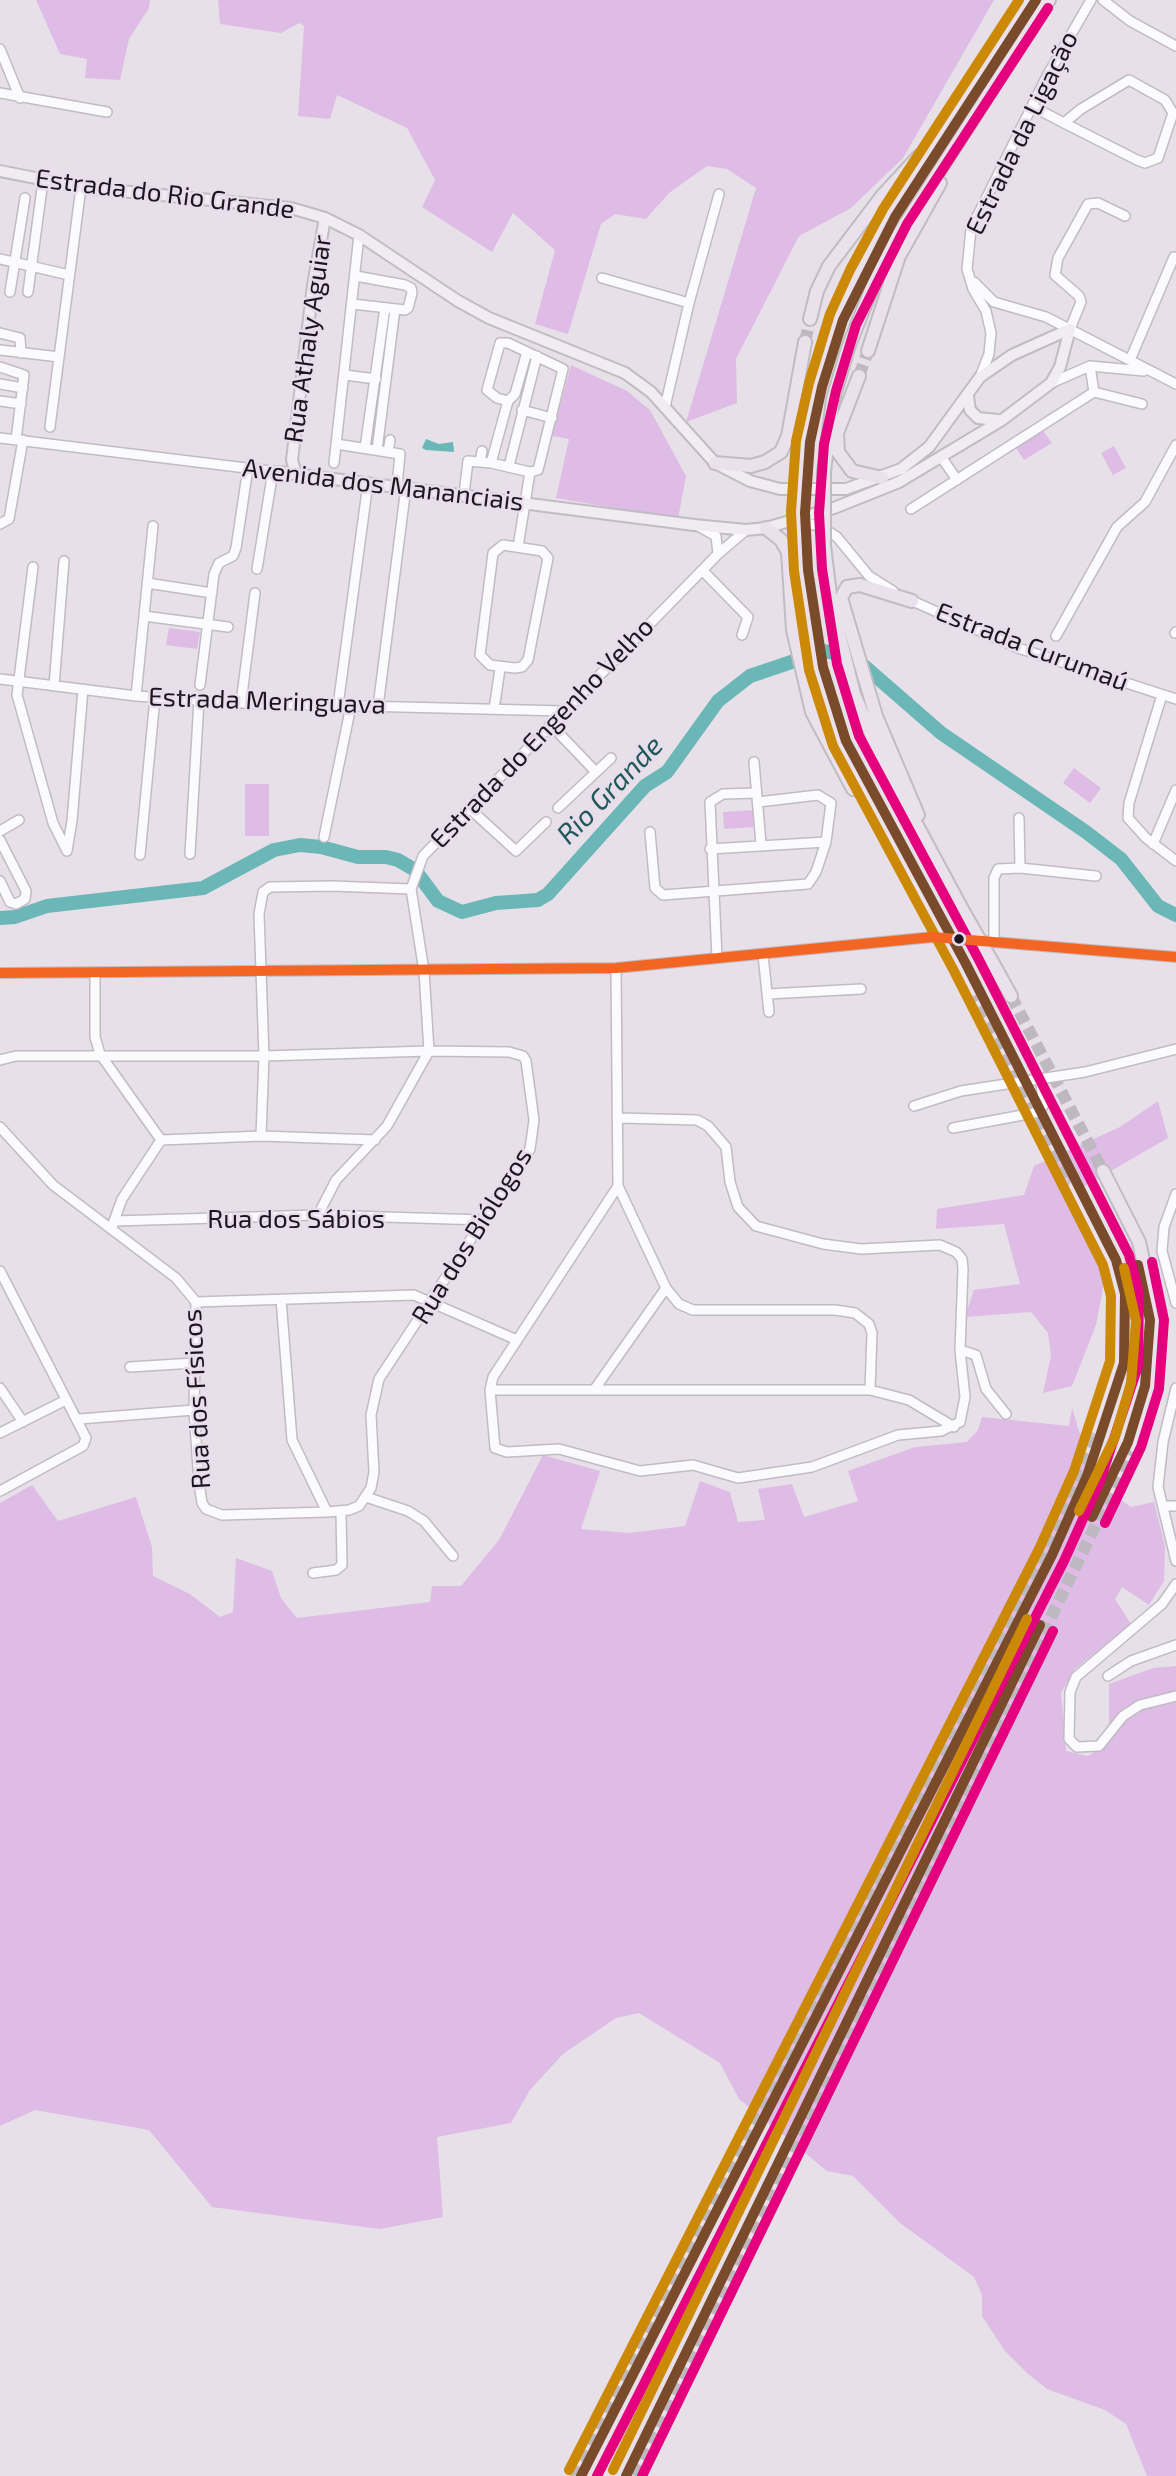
<!DOCTYPE html>
<html>
<head>
<meta charset="utf-8">
<style>
  body { margin:0 }
  canvas { display:block; background:#e7e0e9 }
</style>
</head>
<body>
<canvas width="1176" height="2476"></canvas>
<script>
const g = document.querySelector('canvas').getContext('2d');
g.lineJoin = 'round';
function paint(path, color) { g.fillStyle = color; g.fill(path, 'evenodd'); }
const shape = rows => new Path2D(rows.map(r => 'M' + r).join(''));
function stroke(path, color, width, dash) { g.strokeStyle = color; g.lineWidth = width; g.lineCap = dash ? 'butt' : 'round'; g.setLineDash(dash || []); g.stroke(path); }
function drawText(font, color, halo, rows, align = 'center') {
  g.font = font + ' "Exo 2",sans-serif'; g.lineWidth = 5; g.setLineDash([]); g.textBaseline = 'middle'; g.strokeStyle = halo; g.fillStyle = color; for (const [text, x, y, turn = 0] of rows) {
    g.save(); g.translate(x, y); g.rotate((+turn || 0) * Math.PI / 180); g.textAlign = isNaN(turn) ? turn : align; if (halo) g.strokeText(text, 0, 0); g.fillText(text, 0, 0); g.restore();
  }
}
const green = shape([
  [36,0,150,0,149,8,129,39,120,80,85,78,87,59,60,54],
  [218,0,994,0,903,158,851,208,799,236,736,359,737,403,686,422,756,188,727,169,707,166,669,193,646,219,615,214,601,224,568,334,535,324,555,250,513,213,492,252,422,207,435,180,407,128,337,95,330,119,298,116,304,26,299,23,281,33,220,24],
  [571,365,627,391,650,410,686,476,678,519,556,498,569,439,552,436],
  [1041,428,1052,443,1024,460,1014,445],
  [1114,446,1126,468,1113,475,1101,453],
  [169,628,200,632,197,649,166,645],
  [1074,768,1101,788,1090,803,1063,783],
  [245,784,269,784,269,836,245,836],
  [753,810,754,827,724,829,723,812],
  [1158,1101,1168,1138,1064,1198,1094,1241,1105,1278,1096,1325,1072,1386,1043,1393,1051,1356,1048,1333,1031,1312,965,1317,974,1290,1020,1284,1004,1224,936,1229,937,1209,1024,1195,1034,1166,1120,1127],
  [1072,1408,1095,1482,1131,1507,1154,1502,1165,1546,1164,1581,1149,1605,1122,1587,1115,1599,1131,1624,1075,1669,1061,1693,1066,1751,1088,1756,1109,1743,1109,1684,1153,1668,1176,1666,1176,2476,1147,2476,1126,2424,1105,2410,1047,2389,1028,2374,1005,2351,982,2316,982,2295,974,2277,900,2223,853,2176,827,2171,739,2099,720,2063,639,2013,616,2018,563,2054,530,2090,511,2123,437,2137,443,2217,380,2229,212,2207,149,2130,35,2110,0,2126,0,1503,32,1485,58,1521,136,1497,152,1547,153,1576,190,1594,220,1617,233,1612,236,1558,272,1571,281,1598,297,1618,430,1602,432,1586,461,1586,499,1540,543,1455,600,1471,581,1529,629,1533,685,1526,700,1481,730,1492,738,1522,765,1520,758,1489,792,1484,804,1517,858,1501,848,1471,915,1447,967,1442,978,1430,982,1417,1069,1426]
]);
const water = shape([
  [426,439,439,444,453,442,454,452,426,450,422,448]
]);
const river = shape([
  [0,918,15,917,47,906,203,888,274,850,300,845,321,847,358,857,386,857,398,860,415,870,438,901,462,912,496,903,538,900,548,894,645,786,667,772,718,701,750,676,824,651,839,654,863,665,941,733,1086,832,1121,859,1158,906,1176,915]
]);
const highwayTunnel = shape([
  [805,342,810,319],
  [859,376,868,351],
  [972,990,1075,1186],
  [1011,996,1103,1171],
  [571,2476,1043,1554,1096,1428],
  [635,2476,1134,1446]
]);
const minor = shape([
  [1103,0,1130,21,1176,46],
  [0,49,20,98],
  [0,93,107,112],
  [1032,106,1041,111,1064,123,1137,160,1145,163,1158,158,1173,113,1165,100,1129,80,1081,109,1064,123],
  [0,259,69,275],
  [602,278,689,303],
  [974,282,994,302,1046,317,1176,384],
  [10,292,25,198],
  [28,292,43,181],
  [353,304,405,310,408,308,412,293,411,288,405,285,356,276],
  [1070,329,1081,302,1079,296,1055,275,1058,258,1088,204,1098,203,1125,216],
  [0,333,20,338,21,353],
  [0,350,59,357],
  [1130,360,1174,257],
  [1090,366,1094,392],
  [0,367,24,375,16,440],
  [345,375,376,379],
  [980,377,989,354,991,333,986,311,973,289,967,269,971,229,1047,76,1091,0],
  [1051,383,1090,366,1144,371],
  [0,384,23,388],
  [0,401,21,404],
  [665,407,689,303,719,194],
  [522,410,552,418],
  [50,427,81,187],
  [0,438,279,472],
  [336,444,400,454,397,486],
  [365,448,385,308],
  [377,450,395,309],
  [388,452,390,440],
  [942,458,957,480],
  [480,462,482,451],
  [334,463,359,235],
  [491,463,508,401,515,394,527,352],
  [509,466,537,356],
  [464,494,468,461,491,463,530,472,538,470,563,369,508,343,500,343,487,390,497,398,508,401],
  [911,509,1094,392,1142,404],
  [797,522,820,526,837,537,869,576,893,591],
  [0,524,9,519,23,440],
  [700,527,716,536,718,554],
  [503,545,542,551,548,558,528,660,522,667,515,668,490,665,480,655,493,553,503,545],
  [518,547,530,472],
  [33,567,17,695,53,823,67,851,72,821,83,689],
  [257,569,273,471],
  [702,570,748,617,742,635],
  [147,583,212,593],
  [908,599,1018,648,1176,699],
  [144,616,228,627],
  [1175,633,1176,632],
  [1056,636,1117,527,1145,502,1176,445],
  [0,679,136,696,241,703,563,711],
  [200,685,214,574,219,563,233,556,236,548,248,468],
  [54,686,64,561],
  [1162,695,1129,803,1128,818,1146,838,1176,861],
  [136,696,153,526],
  [339,698,368,483],
  [379,699,406,487],
  [241,703,255,593],
  [494,709,500,669],
  [550,724,596,772],
  [754,762,761,844],
  [469,808,516,851,546,822],
  [558,808,611,758],
  [1019,818,1020,868],
  [0,831,19,820],
  [650,832,655,888,663,895,808,884,816,872,826,842,831,803,818,795,758,802],
  [324,837,351,706],
  [0,840,26,891,25,899,16,904,10,902,0,881],
  [1153,844,1176,790],
  [710,849,826,842],
  [190,854,199,700],
  [140,855,155,698],
  [994,939,994,878,998,869,1020,868,1096,876],
  [763,955,769,1012],
  [717,958,710,802,723,794,756,793],
  [616,968,618,1186,666,1288,679,1304,693,1310,835,1310,855,1313,869,1324,872,1333,870,1390],
  [0,973,616,968,933,937,1176,957],
  [95,973,95,1037,100,1054,161,1140],
  [768,994,861,989],
  [0,1060,16,1056,264,1056,429,1051,509,1052,523,1056,526,1061,534,1120,530,1149,379,1379,371,1415,374,1472,371,1488,359,1506,349,1510,327,1512,292,1440,281,1299],
  [914,1106,961,1091,1085,1072,1176,1049],
  [0,1127,53,1185,176,1278,196,1302,194,1410,199,1483,202,1503,206,1509,222,1515,327,1512],
  [953,1128,1039,1112,1044,1104,1040,1079],
  [261,1136,264,1056,259,914,263,892,270,887,332,886,411,889],
  [618,1186,493,1377,490,1390,495,1448,507,1452,559,1449,640,1471,693,1465,738,1478,812,1467,898,1435,941,1431,960,1422,965,1397,960,1350,963,1269,962,1259,956,1252,940,1245,861,1249,823,1244,756,1226,738,1207,730,1182,726,1147,708,1126,697,1120,619,1118],
  [1176,1194,1164,1227,1162,1251,1176,1303],
  [318,1215,336,1180,387,1126,429,1051,424,971,411,889,423,856,718,554,746,530],
  [114,1221,122,1199,161,1140,261,1136,375,1140],
  [112,1228,114,1221,318,1215,484,1220],
  [0,1271,86,1438,83,1446,0,1491],
  [196,1302,414,1295,517,1340],
  [960,1350,976,1355,986,1389,1006,1414],
  [130,1367,194,1363],
  [0,1388,23,1422],
  [1176,1388,1163,1442,1158,1487,1176,1561],
  [490,1390,870,1390,909,1400,954,1427],
  [594,1390,666,1288],
  [79,1419,194,1410],
  [0,1433,66,1400],
  [366,1497,408,1511,424,1521,453,1556],
  [1163,1506,1176,1506],
  [313,1573,336,1570,342,1565,341,1512],
  [1176,1584,1162,1604,1076,1677,1070,1692,1069,1739,1077,1747,1099,1746,1123,1716,1140,1705,1176,1696],
  [1108,1676,1131,1661,1176,1645]
]);
const major = shape([
  [0,171,81,187,291,208,325,218,359,235,458,301,489,318,625,373,651,392,715,463,750,481,780,489,846,489,901,469,929,447,980,377,1012,355,1070,329],
  [968,396,970,410,978,418,998,420],
  [279,472,694,525,746,530,766,528,834,508,899,482,1002,420,1051,383,1060,367,1070,329],
  [296,474,292,460,313,285,325,218]
]);
const highway = shape([
  [810,319,817,291,829,266,882,196,919,156],
  [868,351,899,256,940,183],
  [859,376,837,433,838,452,852,471,882,478],
  [715,463,751,466,765,462,781,452,788,436,805,342],
  [824,472,833,399,848,348,875,280,893,243,1049,0],
  [801,474,813,391,845,297,858,267,887,216,1026,0],
  [766,528,781,540,788,552,793,630,812,712,853,789],
  [800,537,803,597,817,668,830,712,876,819,936,922],
  [824,546,831,602,854,694,884,764,963,911],
  [912,601,860,585,847,587,841,598,876,716,918,815],
  [991,960,1011,996],
  [958,962,972,990],
  [1103,1171,1139,1242,1153,1305,1156,1346,1152,1379,1134,1446],
  [1075,1186,1101,1242,1118,1295,1116,1363,1096,1428]
]);
const highwayBridge = shape([
  [800,537,801,474],
  [824,546,824,472],
  [963,911,991,960],
  [936,922,958,962]
]);
const bus1 = shape([
  [1092,1517,1128,1442,1145,1386,1150,1320,1138,1265],
  [581,2476,1052,1555,1087,1476,1124,1363,1125,1294,1116,1260,966,964,846,741,823,667,808,570,805,513,810,442,822,387,843,320,895,217,1036,0],
  [626,2476,1040,1625]
]);
const bus2 = shape([
  [1105,1523,1141,1447,1159,1389,1164,1320,1152,1262],
  [597,2476,1064,1561,1100,1481,1138,1366,1139,1293,1129,1255,978,958,859,736,837,664,822,569,819,513,824,444,836,391,856,325,907,224,1048,8],
  [642,2476,1053,1631]
]);
const bus3 = shape([
  [1079,1511,1115,1437,1131,1383,1136,1321,1124,1268],
  [569,2470,1039,1549,1074,1471,1110,1361,1111,1296,1103,1265,954,971,833,746,809,670,794,571,791,512,796,441,809,383,830,314,850,270,883,209,1019,0],
  [613,2470,1027,1619]
]);
const bus4 = shape([
  [0,973,616,968,933,937,1176,957]
]);
const markers = [
  [959,939,6,"#1c171d"]
];
const streetNames = [
  ["Estrada da Ligação",1022,133,-64],
  ["Estrada do Rio Grande",165,194,7],
  ["Rua Athaly Aguiar",308,339,-82],
  ["Avenida dos Mananciais",383,485,7],
  ["Estrada Curumaú",1032,647,21],
  ["Estrada Meringuava",267,701,2],
  ["Estrada do Engenho Velho",542,733,-46],
  ["Rua dos Sábios",296,1219],
  ["Rua dos Biólogos",472,1236,-58],
  ["Rua dos Físicos",197,1399,-93]
];
const waterNames = [
  ["Rio Grande",610,790,-46]
];
paint(green, '#debce6');
paint(water, '#6bb7b7');
stroke(river, '#6bb7b7', 14);
stroke(highwayTunnel, '#beb8c0', 12, [12, 6]);
stroke(minor, '#c1bbc3', 12);
stroke(major, '#c0bdc1', 14);
stroke(highway, '#c0bdc1', 16);
stroke(minor, '#fbfafc', 9);
stroke(major, '#f1ebf2', 10);
stroke(highway, '#eae1ec', 12);
stroke(highwayBridge, '#c0bdc1', 16, []);
stroke(highwayBridge, '#eae1ec', 12);
stroke(bus1, '#7a4b2a', 10);
stroke(bus2, '#e5007d', 10);
stroke(bus3, '#cb8906', 10);
stroke(bus4, '#f26522', 10);
for (const [x, y, r, color] of markers) { const dot = new Path2D(); dot.arc(x, y, r, 0, 2 * Math.PI); g.fillStyle = color; g.fill(dot); stroke(dot, '#e9dced', 2.5); }
drawText('26px', '#1c171d', '#e9dced', streetNames);
drawText('italic 28px', '#1d5a57', '#e9dced', waterNames);
</script>
</body>
</html>
